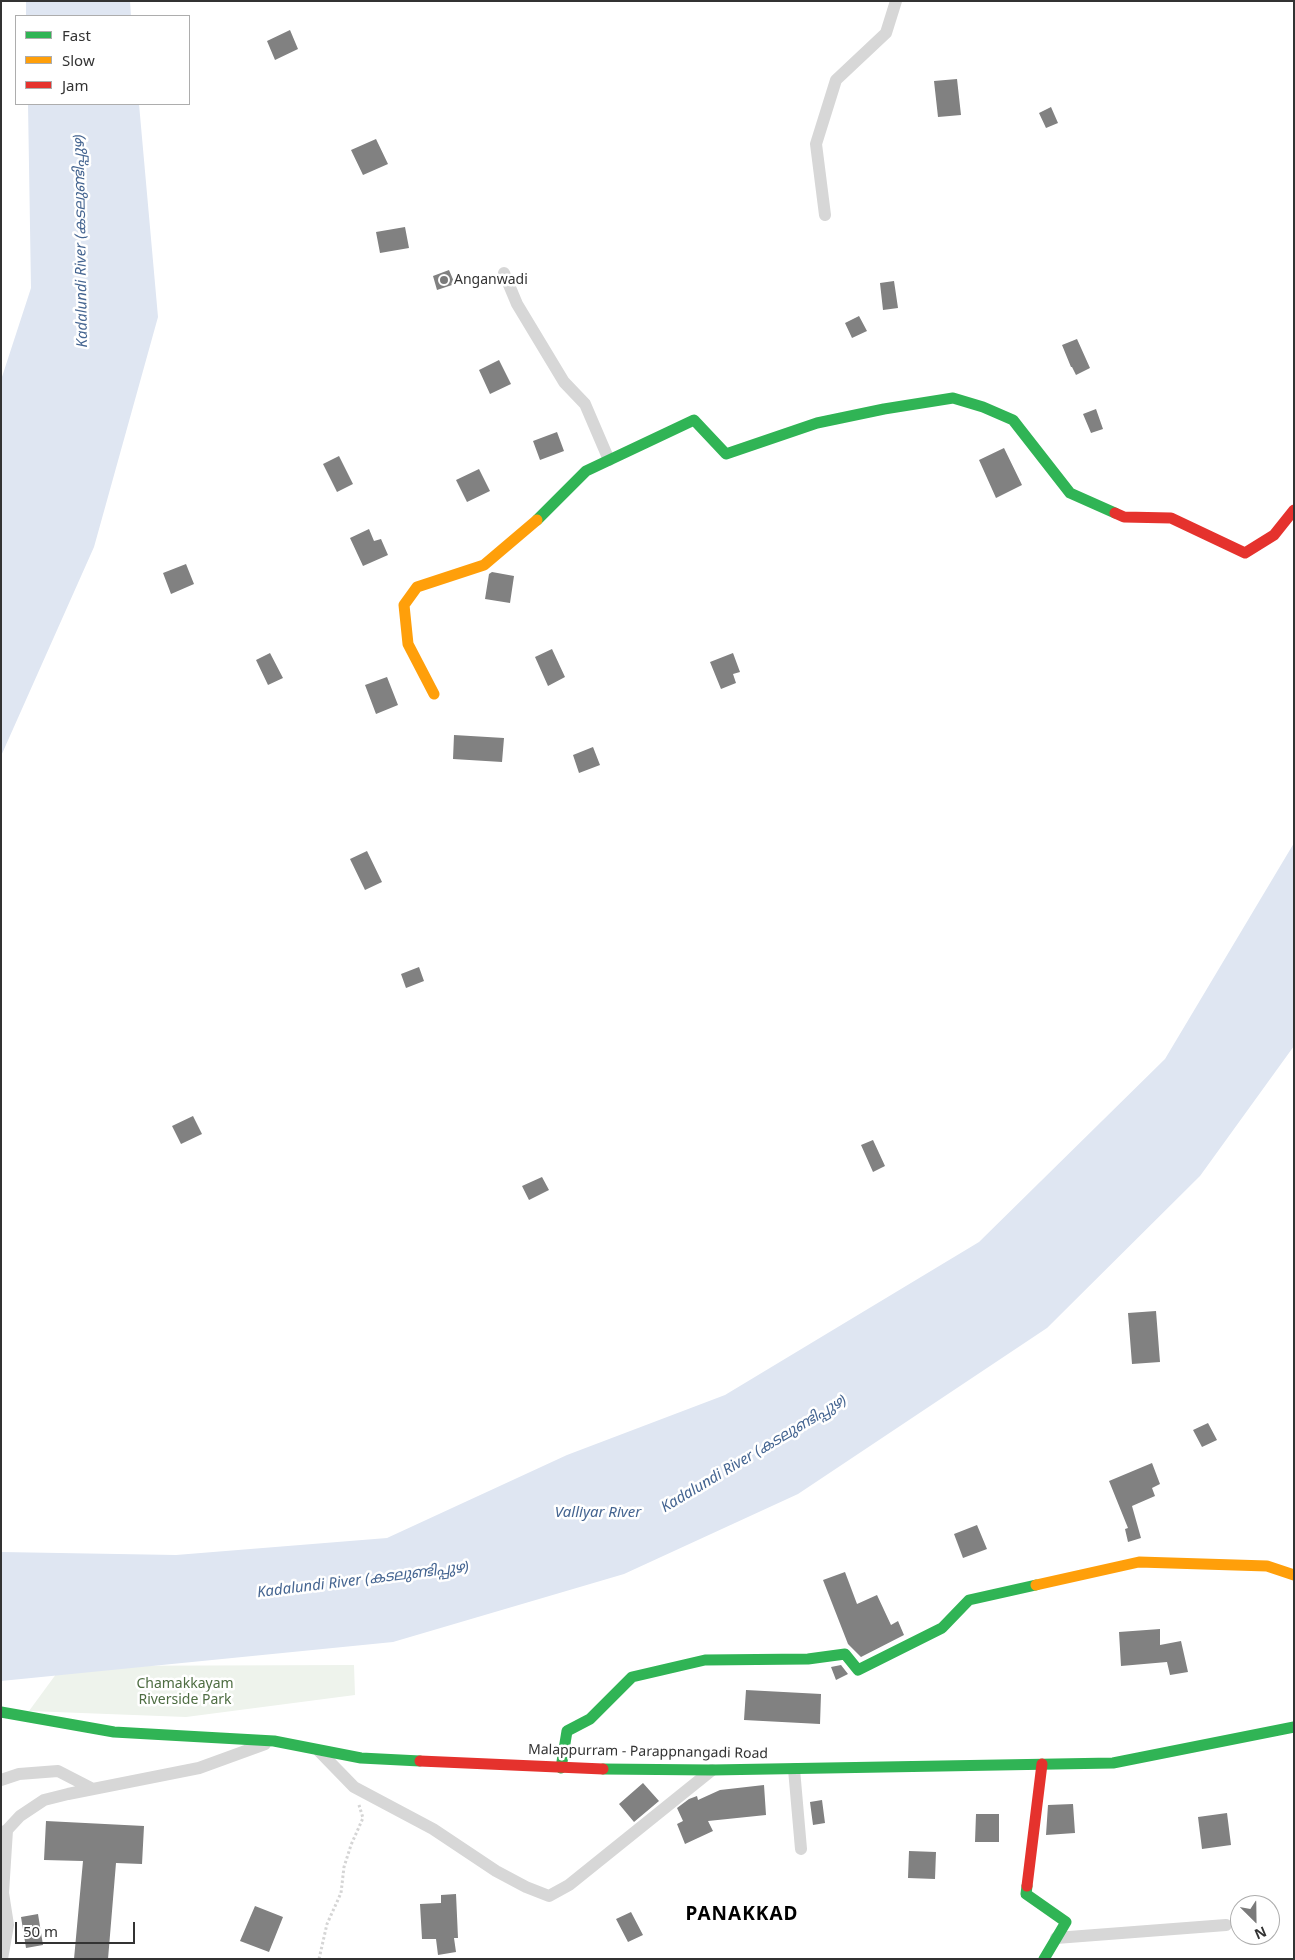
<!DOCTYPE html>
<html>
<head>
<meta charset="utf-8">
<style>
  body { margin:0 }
  #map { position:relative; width:1295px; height:1960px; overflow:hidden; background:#fff; font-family:"Noto Sans",sans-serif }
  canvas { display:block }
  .frame { position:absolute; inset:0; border:2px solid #333; pointer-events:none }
  .legend { position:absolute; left:15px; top:15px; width:175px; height:90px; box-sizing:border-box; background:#fff; border:1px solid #adadad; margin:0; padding:6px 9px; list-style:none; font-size:15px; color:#333 }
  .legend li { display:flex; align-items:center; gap:10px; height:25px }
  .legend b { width:25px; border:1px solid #adadad }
  .north { position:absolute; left:1230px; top:1895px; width:50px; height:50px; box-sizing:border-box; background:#fff; border:1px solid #adadad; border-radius:50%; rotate:157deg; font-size:14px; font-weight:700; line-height:20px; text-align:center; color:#333 }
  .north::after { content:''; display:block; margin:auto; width:18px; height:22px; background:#7a7a7a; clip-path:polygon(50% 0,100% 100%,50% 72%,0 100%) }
  .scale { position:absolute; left:15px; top:1922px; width:120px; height:22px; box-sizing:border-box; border:2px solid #333; border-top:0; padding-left:6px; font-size:15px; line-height:18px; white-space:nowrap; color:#333; -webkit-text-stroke:4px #fff; paint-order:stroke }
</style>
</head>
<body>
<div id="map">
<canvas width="1295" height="1960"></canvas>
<div class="frame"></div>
<ul class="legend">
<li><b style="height:6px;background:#30b455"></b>Fast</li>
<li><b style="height:6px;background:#ff9f0a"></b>Slow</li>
<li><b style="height:6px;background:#e5322d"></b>Jam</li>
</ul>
<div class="north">N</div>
<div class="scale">50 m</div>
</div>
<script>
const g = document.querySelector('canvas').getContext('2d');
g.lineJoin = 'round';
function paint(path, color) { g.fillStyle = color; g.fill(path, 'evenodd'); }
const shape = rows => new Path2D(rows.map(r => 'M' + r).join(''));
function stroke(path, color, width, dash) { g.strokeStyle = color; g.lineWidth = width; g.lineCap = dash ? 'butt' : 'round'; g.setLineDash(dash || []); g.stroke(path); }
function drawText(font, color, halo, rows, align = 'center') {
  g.font = font + ' "Noto Sans","Noto Sans Malayalam",sans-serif'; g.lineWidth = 5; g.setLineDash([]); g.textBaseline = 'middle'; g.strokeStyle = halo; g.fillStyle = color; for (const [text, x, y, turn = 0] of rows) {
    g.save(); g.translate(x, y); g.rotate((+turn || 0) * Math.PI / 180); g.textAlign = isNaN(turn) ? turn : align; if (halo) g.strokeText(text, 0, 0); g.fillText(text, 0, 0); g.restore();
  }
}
const green = shape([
  [354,1665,355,1695,186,1717,29,1711,62,1666]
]);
const water = shape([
  [26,1,130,1,131,16,26,16],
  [28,104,139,104,158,317,94,547,1,756,1,380,31,288],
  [1294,843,1294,1046,1200,1176,1047,1328,798,1494,624,1574,393,1642,1,1681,1,1552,176,1555,387,1538,567,1455,725,1395,979,1242,1165,1059]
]);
const building = shape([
  [290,30,298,49,275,60,267,41],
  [957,79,961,115,938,117,934,81],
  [1051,107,1058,123,1046,128,1039,113],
  [376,139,388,164,363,175,351,150],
  [405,227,409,248,380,253,376,232],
  [449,270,455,284,437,290,433,276],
  [894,281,898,308,883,310,880,283],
  [859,316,867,331,852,338,845,323],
  [1077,339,1090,368,1076,375,1072,367,1071,367,1062,345],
  [499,360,511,384,490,394,479,370],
  [1096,409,1103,429,1091,433,1083,414],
  [557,432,564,451,540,460,533,441],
  [1004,448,1022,485,996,498,979,460],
  [339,456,353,484,337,492,323,464],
  [479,469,490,491,467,502,456,480],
  [369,529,374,541,381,539,388,555,363,566,350,538],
  [186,564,194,584,171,594,163,573],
  [492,572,514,576,510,603,485,599,489,574],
  [552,649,565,677,548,686,535,657],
  [270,653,283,678,268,685,256,660],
  [733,653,740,672,733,674,736,683,721,689,710,662],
  [387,677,398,705,376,714,365,685],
  [454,735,504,738,502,762,453,759],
  [593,747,600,765,579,773,573,755],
  [367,851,382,882,365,890,350,859],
  [419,967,424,981,406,988,401,974],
  [193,1116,202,1134,181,1144,172,1126],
  [873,1140,885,1166,873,1172,861,1145],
  [542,1177,549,1190,529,1200,522,1186],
  [1156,1311,1160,1362,1132,1364,1128,1313],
  [1208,1423,1217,1440,1202,1447,1193,1430],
  [1152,1463,1160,1484,1152,1488,1155,1496,1132,1506,1141,1538,1128,1542,1125,1529,1128,1528,1109,1481],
  [977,1525,987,1549,963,1558,954,1534],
  [845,1572,857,1604,877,1595,891,1625,898,1621,904,1635,861,1657,848,1644,823,1580],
  [1160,1629,1160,1645,1181,1641,1188,1672,1170,1675,1167,1662,1121,1666,1119,1632],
  [841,1665,848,1674,836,1680,831,1667],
  [746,1690,821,1694,820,1724,744,1720],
  [643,1783,659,1801,634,1822,619,1804],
  [764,1785,766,1815,708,1821,713,1831,685,1844,677,1824,683,1821,677,1808,689,1799,697,1796,698,1800,720,1790],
  [822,1800,825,1823,813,1825,810,1802],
  [1073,1804,1075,1833,1046,1835,1048,1805],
  [1227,1813,1231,1845,1202,1849,1198,1817],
  [976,1814,999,1814,999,1842,975,1842],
  [46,1821,144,1826,142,1864,116,1863,108,1959,74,1959,83,1861,44,1860],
  [909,1851,936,1852,935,1879,908,1878],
  [456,1894,458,1938,454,1938,456,1952,438,1955,436,1939,422,1939,420,1904,441,1903,441,1895],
  [255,1906,283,1917,269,1952,240,1941],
  [631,1912,643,1935,628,1942,616,1919],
  [38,1914,43,1945,26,1948,21,1917]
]);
const path = shape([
  [319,1959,327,1924,341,1893,344,1867,351,1845,363,1818,359,1805]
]);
const street = shape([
  [825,215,816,144,836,80,886,33,896,1],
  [504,273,517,304,564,382,585,404,609,460],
  [319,1751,354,1787,433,1829,496,1871,526,1887,549,1896,569,1885,712,1770],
  [794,1769,801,1849],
  [1,1780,19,1774,58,1771,93,1789],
  [1,1833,7,1830,20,1816,44,1800,68,1794,199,1768,265,1744],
  [1056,1938,1226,1925],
  [2,1959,8,1925,3,1893,7,1830]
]);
const fast = shape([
  [537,520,586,471,694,420,726,454,817,423,884,409,953,398,983,407,1013,420,1070,493,1115,513],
  [1,1712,114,1732,274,1741,361,1758,420,1761],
  [561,1768,567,1731,590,1719,632,1677,705,1660,808,1659,845,1654,858,1670,942,1628,969,1600,1036,1585],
  [603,1769,712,1770,1113,1763,1294,1727],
  [1027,1886,1026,1894,1066,1922,1044,1959]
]);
const slow = shape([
  [434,694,408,644,404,605,417,587,484,565,537,520],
  [1036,1585,1139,1562,1267,1566,1294,1575]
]);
const jam = shape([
  [1115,513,1124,517,1171,518,1245,553,1274,535,1294,510],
  [420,1761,603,1769],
  [1027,1886,1042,1764]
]);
const markers = [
  [444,280,5,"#7a7a7a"]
];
const poiNames = [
  ["Anganwadi",454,280]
];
const parkNames = [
  ["Chamakkayam",185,1684],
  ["Riverside Park",185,1700]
];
const streetNames = [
  ["Malappurram - Parappnangadi Road",648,1752,1]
];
const waterNames = [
  ["Kadalundi River (കടലുണ്ടിപ്പുഴ)",81,241,-91],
  ["Kadalundi River (കടലുണ്ടിപ്പുഴ)",754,1454,-31],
  ["Valliyar River",598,1513],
  ["Kadalundi River (കടലുണ്ടിപ്പുഴ)",363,1580,-7]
];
const districtNames = [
  ["PANAKKAD",742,1915]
];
paint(green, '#eef3ec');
paint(water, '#dfe6f2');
paint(building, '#818181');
stroke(path, '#d5d5d5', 3, [2.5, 2.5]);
stroke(street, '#d7d7d7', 12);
stroke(fast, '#30b455', 11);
stroke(slow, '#ff9f0a', 11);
stroke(jam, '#e5322d', 11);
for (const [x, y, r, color] of markers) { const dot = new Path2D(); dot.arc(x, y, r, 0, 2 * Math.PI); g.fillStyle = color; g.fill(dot); stroke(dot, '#fff', 2); }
drawText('14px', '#333', '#fff', poiNames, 'left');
drawText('14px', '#4e6d42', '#fff', parkNames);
drawText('14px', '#333', '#fff', streetNames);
drawText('italic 15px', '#456591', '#fff', waterNames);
g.letterSpacing = '1px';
drawText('bold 19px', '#000', '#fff', districtNames);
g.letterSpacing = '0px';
</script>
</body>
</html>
